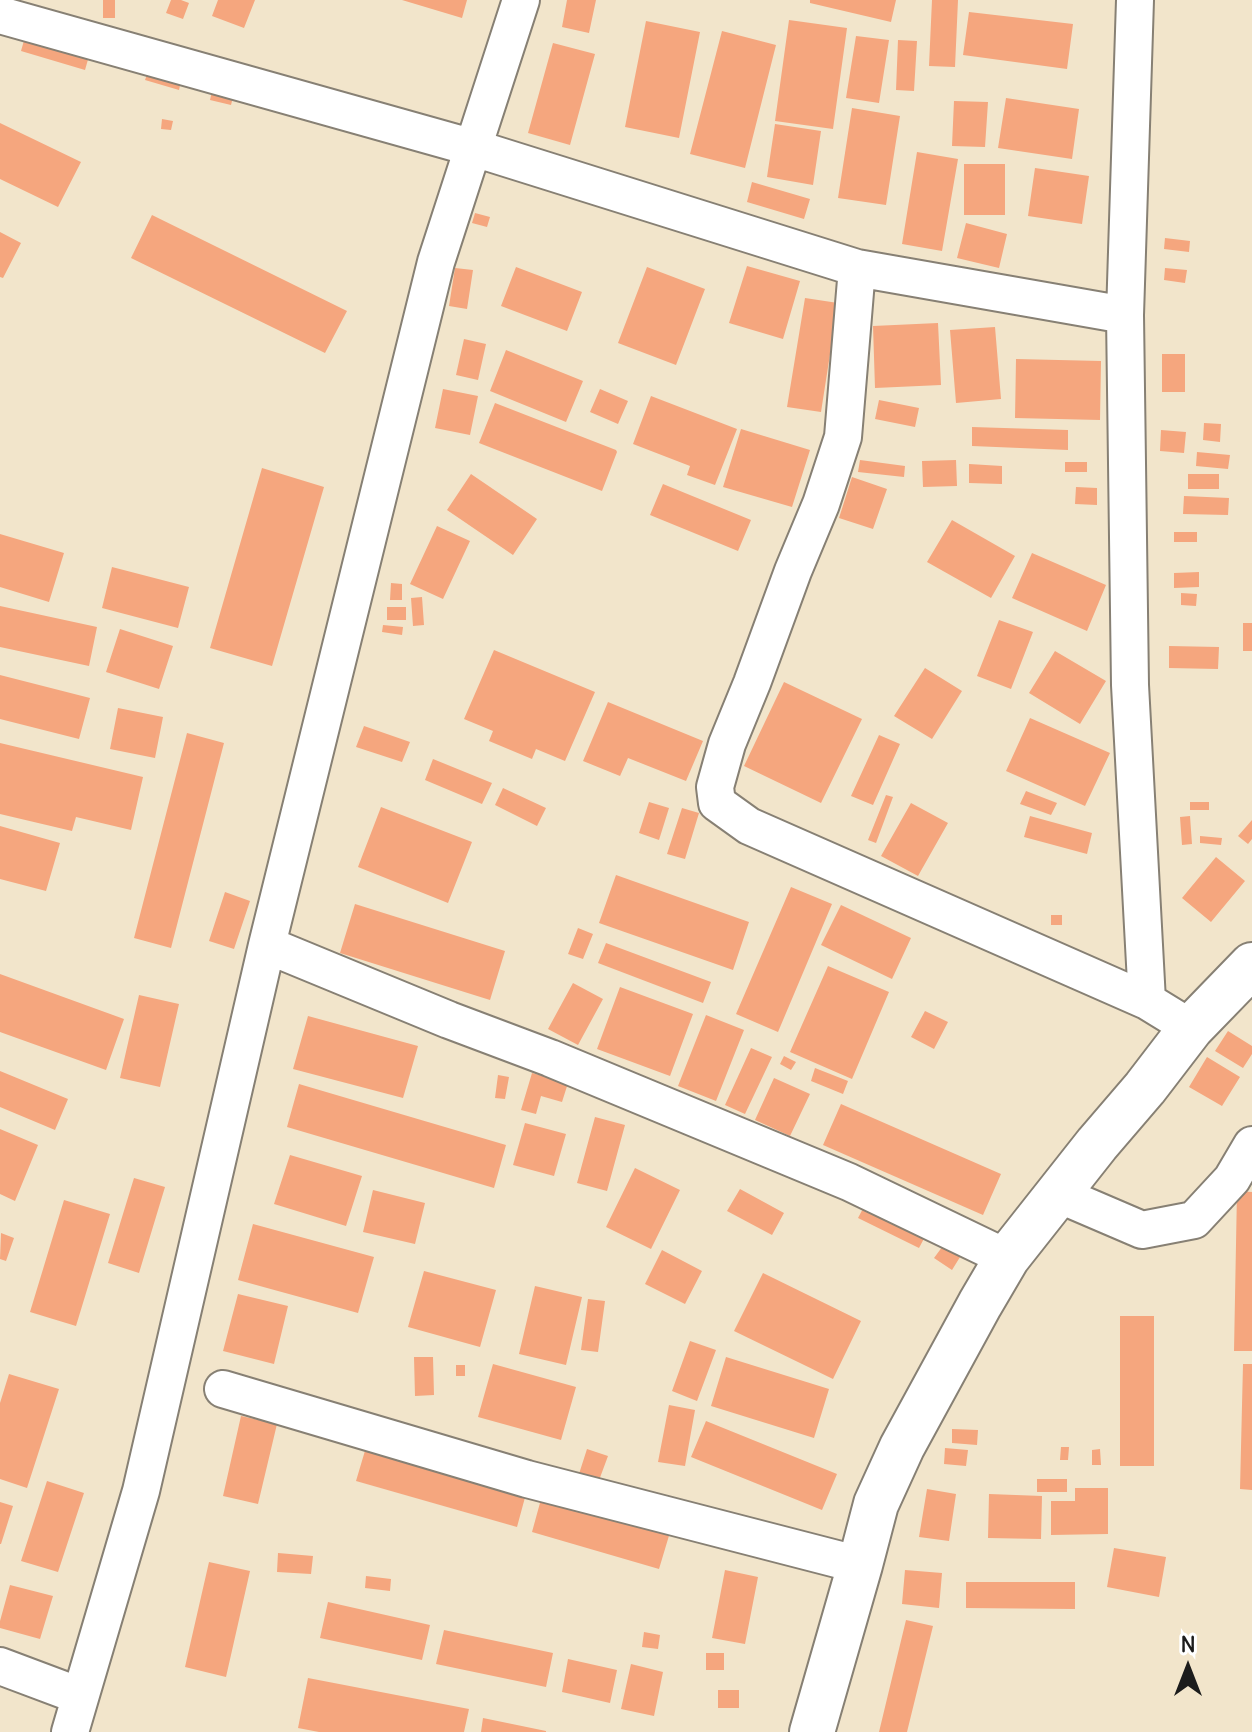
<!DOCTYPE html>
<html>
<head>
<meta charset="utf-8">
<style>
  body { margin:0 }
  #map { position:relative; width:1252px; height:1732px; overflow:hidden; background:#f2e5cb; font-family:Delius,sans-serif }
  canvas { display:block }
  .north { position:absolute; left:1148px; top:1628px; width:80px; height:80px; -webkit-text-stroke:6px #fff; paint-order:stroke; rotate:0deg; font-size:22px; font-weight:700; line-height:32px; text-align:center; color:#1c1c1c }
  .north::after { content:''; display:block; margin:auto; width:28px; height:36px; background:#1c1c1c; clip-path:polygon(50% 0,100% 100%,50% 72%,0 100%) }
</style>
</head>
<body>
<div id="map">
<canvas width="1252" height="1732"></canvas>
<div class="north">N</div>
</div>
<script>
const g = document.querySelector('canvas').getContext('2d');
g.lineJoin = 'round';
function paint(path, color) { g.fillStyle = color; g.fill(path, 'evenodd'); }
const shape = rows => new Path2D(rows.map(r => 'M' + r).join(''));
function stroke(path, color, width, dash) { g.strokeStyle = color; g.lineWidth = width; g.lineCap = dash ? 'butt' : 'round'; g.setLineDash(dash || []); g.stroke(path); }
const building = shape([
  [103,0,115,0,115,18,103,18],
  [171,0,181,0,189,3,183,19,166,13],
  [218,0,255,0,244,28,212,16],
  [402,0,467,0,462,18],
  [567,0,596,0,589,33,562,27],
  [810,0,896,0,891,22,810,3],
  [932,0,958,0,955,67,929,66],
  [969,12,1073,24,1067,69,963,55],
  [789,20,847,28,833,129,775,121],
  [646,21,700,32,679,138,625,127],
  [722,31,776,45,745,168,690,154],
  [856,36,889,40,879,103,846,98],
  [25,37,89,56,85,70,21,51],
  [898,40,917,41,914,91,896,90],
  [553,43,595,54,570,145,528,133],
  [148,72,181,81,179,90,145,80],
  [212,91,233,97,231,105,210,100],
  [1006,98,1079,109,1072,159,998,148],
  [954,101,988,102,985,147,952,146],
  [852,108,900,116,886,205,838,198],
  [162,119,173,121,171,130,161,129],
  [0,123,81,162,58,207,0,179],
  [775,124,821,131,813,185,767,177],
  [917,152,958,159,942,251,902,244],
  [964,164,1005,164,1005,215,964,215],
  [1035,168,1089,176,1082,224,1028,216],
  [752,182,810,199,804,219,747,202],
  [475,213,490,217,487,227,472,223],
  [152,215,347,311,325,353,131,258],
  [966,223,1007,234,999,268,957,258],
  [0,232,21,243,3,278,0,277],
  [1165,238,1190,241,1189,252,1164,249],
  [747,266,800,281,783,339,729,323],
  [516,267,582,292,567,331,501,306],
  [647,267,705,289,676,365,618,343],
  [455,268,473,270,467,309,449,306],
  [1165,268,1187,270,1185,283,1164,280],
  [805,298,838,303,821,412,787,407],
  [938,323,941,385,875,388,873,326],
  [995,327,1001,399,956,403,950,330],
  [464,339,486,344,478,380,456,375],
  [506,350,583,381,566,422,490,391],
  [1162,354,1185,354,1185,392,1162,392],
  [1016,359,1101,361,1100,420,1015,418],
  [443,389,478,396,470,435,435,428],
  [600,389,628,401,618,424,590,412],
  [651,396,737,429,715,485,687,475,690,466,633,444],
  [879,400,919,408,915,427,875,419],
  [495,403,616,450,617,452,602,491,479,443],
  [1204,423,1221,424,1220,442,1203,440],
  [972,427,1068,430,1068,450,972,446],
  [741,429,810,450,792,507,723,487],
  [1161,430,1186,432,1184,453,1160,451],
  [1197,452,1230,455,1228,469,1196,466],
  [860,460,905,466,904,477,858,472],
  [956,460,957,486,923,487,922,461],
  [1065,462,1087,462,1087,472,1065,472],
  [969,464,1002,466,1002,484,969,483],
  [262,468,324,487,272,666,210,648],
  [471,474,537,519,513,555,447,510],
  [1188,474,1219,474,1219,489,1188,489],
  [852,477,887,489,873,529,839,518],
  [663,484,751,520,738,551,650,515],
  [1076,487,1097,488,1097,505,1075,504],
  [1184,496,1229,498,1228,515,1183,514],
  [952,520,1015,556,991,598,927,562],
  [437,526,470,541,443,599,410,584],
  [1174,532,1197,532,1197,542,1174,542],
  [0,534,64,553,49,602,0,587],
  [1032,553,1106,585,1087,631,1012,598],
  [112,567,189,587,178,628,102,608],
  [1199,572,1199,587,1174,588,1174,573],
  [391,583,402,584,402,600,390,600],
  [1181,593,1197,594,1196,606,1181,605],
  [422,597,424,625,413,626,411,598],
  [0,606,97,627,89,666,0,647],
  [387,607,406,607,406,620,387,620],
  [999,620,1033,632,1011,689,977,676],
  [1243,623,1252,623,1252,651,1243,651],
  [383,625,403,627,402,635,382,632],
  [120,629,173,646,159,689,106,672],
  [1169,646,1219,647,1218,669,1169,668],
  [494,650,595,692,565,761,536,749,532,759,489,741,493,731,464,719],
  [1055,651,1106,681,1080,724,1029,693],
  [925,668,962,691,932,739,894,716],
  [0,675,90,698,79,739,0,719],
  [784,682,862,719,821,803,744,766],
  [608,702,703,741,686,781,628,758,620,776,583,761],
  [118,708,163,717,155,758,110,749],
  [1030,718,1110,753,1085,806,1006,771],
  [364,726,410,742,402,762,356,747],
  [187,733,224,743,171,948,134,938],
  [879,735,900,744,873,805,851,796],
  [0,743,143,777,131,830,76,817,72,831,0,814],
  [433,759,492,783,482,804,425,780],
  [503,788,546,808,537,826,495,805],
  [1026,791,1057,803,1051,815,1020,804],
  [886,795,893,797,876,843,868,840],
  [649,802,669,808,659,840,639,833],
  [1190,802,1209,802,1209,810,1190,810],
  [911,803,948,823,918,876,881,856],
  [381,807,472,842,448,903,358,867],
  [682,808,699,813,685,859,667,854],
  [1030,816,1092,833,1087,854,1024,837],
  [1190,816,1192,844,1182,845,1180,817],
  [1252,820,1252,839,1248,844,1238,836],
  [0,826,60,843,46,891,0,879],
  [1200,836,1222,838,1221,845,1200,843],
  [1216,857,1245,881,1211,922,1182,898],
  [616,875,749,922,733,970,599,923],
  [791,887,832,904,778,1032,736,1014],
  [225,892,250,901,234,949,209,941],
  [355,904,505,951,490,1000,340,953],
  [841,905,911,938,892,979,821,945],
  [1051,915,1062,915,1062,925,1051,925],
  [578,928,593,934,583,959,568,954],
  [606,943,711,982,703,1003,598,963],
  [828,966,889,992,852,1079,790,1052],
  [0,974,124,1019,106,1070,0,1032],
  [573,983,603,999,578,1045,548,1029],
  [620,987,693,1014,670,1076,597,1049],
  [139,995,179,1004,160,1087,120,1078],
  [925,1011,948,1022,934,1049,911,1037],
  [706,1015,744,1030,716,1101,678,1086],
  [308,1016,418,1046,403,1098,293,1069],
  [1228,1031,1252,1046,1252,1054,1243,1068,1215,1051],
  [751,1048,772,1057,745,1114,725,1105],
  [784,1056,796,1062,791,1070,780,1064],
  [1207,1057,1240,1077,1222,1106,1189,1087],
  [815,1068,848,1081,843,1094,811,1081],
  [0,1071,68,1099,55,1130,0,1107],
  [532,1073,568,1083,562,1102,541,1096,536,1114,521,1110],
  [498,1075,509,1077,505,1099,495,1098],
  [774,1078,810,1094,790,1136,755,1120],
  [299,1084,506,1145,494,1188,287,1127],
  [841,1104,1001,1174,983,1215,823,1145],
  [595,1117,625,1125,607,1191,577,1183],
  [525,1123,566,1134,554,1176,513,1165],
  [0,1129,38,1145,15,1201,0,1194],
  [290,1155,362,1176,346,1226,274,1204],
  [635,1168,680,1190,651,1249,606,1227],
  [134,1178,165,1187,139,1273,108,1263],
  [740,1189,784,1213,772,1235,727,1211],
  [373,1190,425,1203,415,1244,363,1232],
  [1237,1191,1252,1192,1252,1351,1234,1351],
  [64,1200,110,1214,76,1326,30,1312],
  [867,1201,928,1231,919,1248,858,1218],
  [253,1224,374,1257,358,1313,238,1280],
  [1,1233,14,1238,6,1261,0,1259],
  [948,1239,965,1249,952,1270,934,1258],
  [662,1250,702,1271,685,1304,645,1284],
  [424,1271,496,1290,480,1347,408,1327],
  [763,1273,861,1321,833,1379,734,1331],
  [535,1286,582,1297,566,1365,519,1354],
  [238,1294,288,1306,274,1364,223,1351],
  [588,1299,605,1301,598,1352,581,1350],
  [1120,1316,1154,1316,1154,1466,1120,1466],
  [690,1341,716,1350,697,1401,672,1391],
  [414,1357,433,1357,434,1395,415,1396],
  [726,1357,829,1389,814,1438,711,1406],
  [493,1364,576,1387,561,1440,478,1417],
  [1243,1364,1252,1364,1252,1490,1240,1489],
  [456,1365,465,1365,465,1376,456,1376],
  [9,1374,59,1389,27,1488,0,1479,0,1403],
  [669,1405,695,1410,685,1466,658,1462],
  [241,1416,277,1424,258,1504,223,1496],
  [706,1421,837,1474,822,1510,691,1457],
  [952,1429,978,1430,977,1445,952,1443],
  [367,1444,527,1490,517,1527,356,1481],
  [1061,1447,1069,1447,1068,1460,1060,1460],
  [945,1448,968,1450,966,1466,944,1464],
  [587,1449,608,1456,598,1483,578,1477],
  [1100,1449,1101,1465,1092,1465,1092,1450],
  [1037,1479,1067,1479,1067,1492,1037,1492],
  [47,1481,84,1493,58,1572,21,1561],
  [1075,1488,1108,1488,1108,1534,1051,1535,1051,1501,1075,1501],
  [927,1489,956,1494,949,1541,919,1537],
  [543,1492,671,1529,659,1569,532,1532],
  [989,1494,1042,1496,1041,1539,988,1538],
  [0,1502,13,1506,1,1544,0,1544],
  [1114,1548,1166,1557,1159,1597,1107,1587],
  [278,1553,313,1556,311,1574,277,1572],
  [209,1562,250,1571,226,1677,185,1667],
  [725,1570,758,1577,745,1644,712,1638],
  [905,1570,942,1573,939,1608,902,1604],
  [366,1576,391,1579,390,1591,365,1588],
  [966,1582,1075,1582,1075,1609,966,1608],
  [10,1585,53,1596,40,1639,0,1628,0,1621],
  [328,1602,430,1625,422,1660,320,1638],
  [906,1620,933,1626,907,1732,879,1732],
  [444,1630,553,1653,546,1687,436,1664],
  [644,1632,660,1635,658,1649,642,1647],
  [706,1653,724,1653,724,1670,706,1670],
  [568,1659,617,1670,610,1703,562,1692],
  [631,1664,663,1672,654,1716,621,1709],
  [308,1678,469,1709,464,1732,319,1732,298,1728],
  [718,1690,739,1690,739,1708,718,1708],
  [483,1718,546,1731,546,1732,481,1732]
]);
const street = shape([
  [1135,0,1125,315,1130,685,1147,1001,1191,1028],
  [0,15,474,148,857,268,1125,315],
  [857,268,843,437,821,504,793,571,752,683,727,744,715,787,717,803,749,826,1147,1001],
  [267,945,449,1020,550,1058,849,1182,1007,1258],
  [1058,1194,1142,1230,1194,1220,1232,1179,1252,1145],
  [223,1389,527,1479,860,1565],
  [0,1666,80,1696],
  [70,1732,141,1491,267,945,436,262,521,0]
]);
const secondary = shape([
  [812,1732,860,1565,876,1504,902,1447,980,1304,1007,1258,1097,1144,1145,1088,1191,1028,1252,965]
]);
paint(building, '#f5a67e');
stroke(street, '#878074', 40);
stroke(secondary, '#878074', 48);
stroke(street, '#fff', 36);
stroke(secondary, '#fff', 44);
</script>
</body>
</html>
